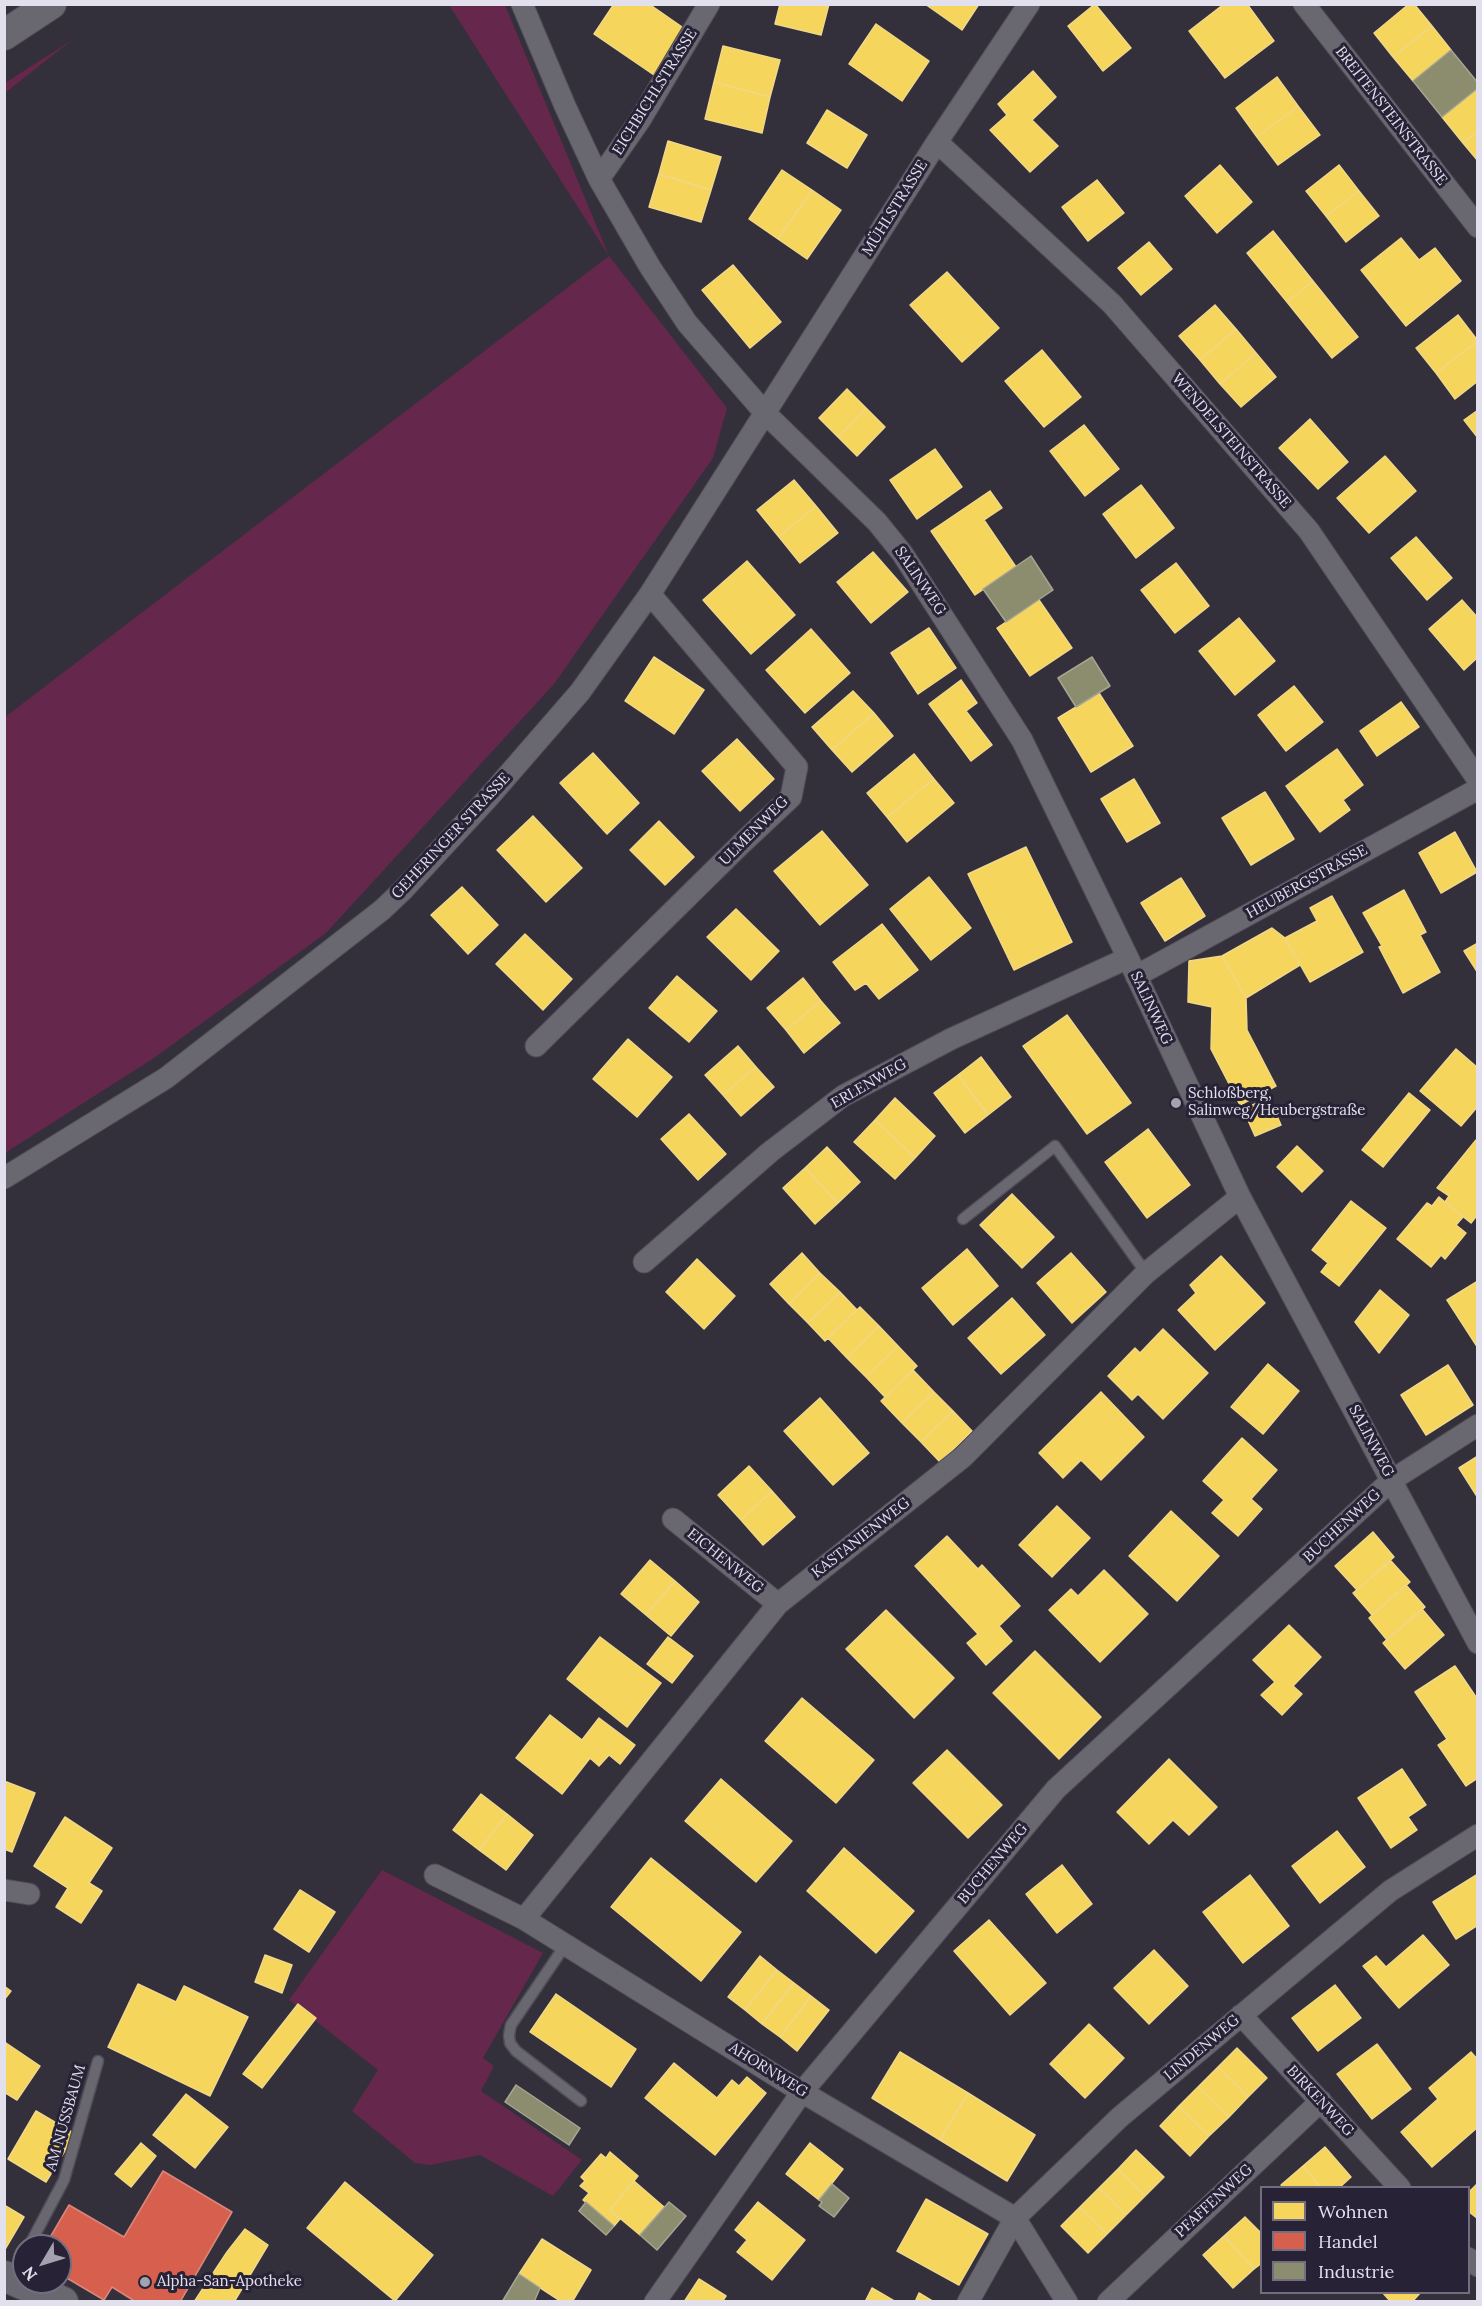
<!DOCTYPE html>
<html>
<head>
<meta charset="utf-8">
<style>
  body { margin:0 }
  #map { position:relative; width:1482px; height:2306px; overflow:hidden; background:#33303b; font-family:Lora,serif }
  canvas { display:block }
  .frame { position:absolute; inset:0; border:6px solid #e3e0ee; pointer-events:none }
  .legend { position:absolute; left:1260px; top:2186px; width:210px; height:108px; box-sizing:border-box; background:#272236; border:2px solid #726e80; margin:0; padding:8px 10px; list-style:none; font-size:18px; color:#e3e0ee }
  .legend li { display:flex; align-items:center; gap:12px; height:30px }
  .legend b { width:30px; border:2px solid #726e80 }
  .north { position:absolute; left:12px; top:2234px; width:60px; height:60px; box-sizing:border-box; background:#272236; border:2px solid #726e80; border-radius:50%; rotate:232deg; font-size:16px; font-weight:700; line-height:24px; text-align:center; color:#e3e0ee }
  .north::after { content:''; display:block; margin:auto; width:21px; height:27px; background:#a5a2af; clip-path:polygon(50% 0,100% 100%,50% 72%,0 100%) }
</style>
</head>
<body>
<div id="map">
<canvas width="1482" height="2306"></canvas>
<div class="frame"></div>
<ul class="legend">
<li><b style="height:16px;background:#f6d55c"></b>Wohnen</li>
<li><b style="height:16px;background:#d6604d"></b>Handel</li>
<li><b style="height:16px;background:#8c8c6e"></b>Industrie</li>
</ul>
<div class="north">N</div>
</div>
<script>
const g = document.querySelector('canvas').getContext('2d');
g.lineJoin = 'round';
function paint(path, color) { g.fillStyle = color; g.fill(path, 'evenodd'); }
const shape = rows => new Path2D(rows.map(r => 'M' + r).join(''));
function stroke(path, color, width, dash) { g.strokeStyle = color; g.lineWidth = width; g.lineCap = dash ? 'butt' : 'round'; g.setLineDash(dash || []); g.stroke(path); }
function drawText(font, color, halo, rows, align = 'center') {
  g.font = font + ' Lora,serif'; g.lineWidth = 6; g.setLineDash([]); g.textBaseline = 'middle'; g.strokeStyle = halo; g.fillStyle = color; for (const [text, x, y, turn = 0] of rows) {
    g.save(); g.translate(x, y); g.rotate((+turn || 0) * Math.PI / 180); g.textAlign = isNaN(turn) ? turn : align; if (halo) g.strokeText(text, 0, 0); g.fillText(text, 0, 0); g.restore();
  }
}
const green = shape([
  [449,5,505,5,609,256,727,408,713,458,554,684,326,933,154,1058,5,1153,5,717,609,256],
  [72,40,5,93,5,83],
  [382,1870,543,1953,483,2058,494,2066,481,2091,582,2160,553,2196,480,2155,430,2165,415,2163,352,2111,378,2070,289,2000]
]);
const homes = shape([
  [614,4,649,4,685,29,654,75,594,34,614,4],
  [780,4,829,4,821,35,775,24,780,4],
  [925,4,979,4,962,30,925,4],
  [1095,4,1131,48,1103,71,1068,26,1095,4],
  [1224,4,1247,4,1274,41,1225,78,1189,31,1224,4],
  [1409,4,1414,4,1432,26,1393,57,1374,33,1409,4],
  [876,24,929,61,902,101,849,64,876,24],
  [1432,26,1451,50,1413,81,1393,57,1432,26],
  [723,46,780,60,770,97,714,82,723,46],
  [1033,71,1056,97,1032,120,1058,146,1030,172,990,130,1007,115,998,104,1033,71],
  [1277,77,1298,106,1257,137,1236,108,1277,77],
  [714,82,770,97,762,133,705,119,714,82],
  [1478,88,1478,131,1463,143,1442,117,1478,88],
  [1298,106,1320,135,1278,165,1257,137,1298,106],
  [827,110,867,135,847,168,807,143,827,110],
  [1478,131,1478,161,1463,143,1478,131],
  [668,141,721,157,711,190,659,174,668,141],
  [1220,165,1252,202,1217,233,1185,196,1220,165],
  [1339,165,1359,191,1326,216,1306,191,1339,165],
  [782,170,812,190,778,239,749,219,782,170],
  [659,174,711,190,701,222,649,207,659,174],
  [1097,180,1124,213,1088,241,1062,207,1097,180],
  [812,190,841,210,807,259,778,239,812,190],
  [1359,191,1379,216,1346,242,1326,216,1359,191],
  [1273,231,1313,281,1287,302,1247,253,1273,231],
  [1401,238,1419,260,1435,248,1461,281,1406,326,1361,270,1401,238],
  [1149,242,1172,269,1141,295,1118,268,1149,242],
  [733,265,781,322,750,348,702,290,733,265],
  [947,272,999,328,962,362,910,305,947,272],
  [1313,281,1358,337,1332,358,1287,302,1313,281],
  [1215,305,1236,329,1200,360,1179,336,1215,305],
  [1458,315,1478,341,1436,373,1416,348,1458,315],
  [1236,329,1256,353,1220,384,1200,360,1236,329],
  [1478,341,1478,381,1455,399,1436,373,1478,341],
  [1042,350,1081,397,1044,427,1005,381,1042,350],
  [1256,353,1276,377,1241,407,1220,384,1256,353],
  [847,389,866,408,838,437,819,418,847,389],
  [866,408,885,427,857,456,838,437,866,408],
  [1478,410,1478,438,1464,420,1478,410],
  [1310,419,1348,462,1318,489,1279,448,1310,419],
  [1084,425,1119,469,1085,496,1050,451,1084,425],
  [935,449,962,487,917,519,890,480,935,449],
  [1385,456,1416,491,1369,533,1337,498,1385,456],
  [794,480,816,506,779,537,757,510,794,480],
  [1141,485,1174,528,1136,558,1103,514,1141,485],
  [990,491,1002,508,984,520,1016,567,975,595,931,531,990,491],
  [816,506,838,533,800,563,779,537,816,506],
  [1416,537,1452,578,1427,600,1391,558,1416,537],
  [873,552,908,592,871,623,837,582,873,552],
  [747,561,795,615,751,654,703,600,747,561],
  [1176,563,1209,606,1175,633,1141,590,1176,563],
  [1039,600,1072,648,1030,676,997,628,1039,600],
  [1462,600,1478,618,1478,657,1464,670,1429,629,1462,600],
  [1239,618,1275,661,1235,695,1199,651,1239,618],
  [929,628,956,668,918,694,891,653,929,628],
  [811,629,850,673,805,713,766,670,811,629],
  [654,657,704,690,674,734,625,701,654,657],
  [961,680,977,703,966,711,992,745,971,761,929,704,961,680],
  [1294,686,1323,722,1286,751,1258,715,1294,686],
  [853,691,874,713,832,750,812,727,853,691],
  [1099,693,1133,746,1091,772,1058,718,1099,693],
  [1401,702,1419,727,1377,756,1360,731,1401,702],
  [874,713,893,736,852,772,832,750,874,713],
  [737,739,774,779,740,811,702,771,737,739],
  [1337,749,1363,785,1343,800,1350,810,1320,832,1286,786,1337,749],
  [593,753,639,803,607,834,560,783,593,753],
  [914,754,934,779,887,817,867,793,914,754],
  [934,779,954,803,907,842,887,817,934,779],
  [1134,779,1160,823,1127,842,1101,799,1134,779],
  [1265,792,1294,839,1251,865,1222,818,1265,792],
  [533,816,582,868,546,902,497,850,533,816],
  [659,821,694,857,665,885,630,850,659,821],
  [822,831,868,885,820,925,774,871,822,831],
  [1455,832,1477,872,1441,893,1419,853,1455,832],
  [1026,847,1072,942,1014,970,968,874,1026,847],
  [929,877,971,928,931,960,890,909,929,877],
  [1181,878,1205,916,1165,941,1141,903,1181,878],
  [462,887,498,925,468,954,431,915,462,887],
  [1404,890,1426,932,1420,935,1440,972,1403,993,1379,947,1382,946,1363,913,1404,890],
  [1332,896,1363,952,1310,982,1285,938,1317,921,1310,908,1332,896],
  [736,909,779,951,751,980,707,937,736,909],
  [882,924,918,970,879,999,866,983,855,990,833,962,882,924],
  [1272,928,1285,938,1300,965,1246,998,1222,956,1272,928],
  [525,934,572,979,543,1010,496,964,525,934],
  [1478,943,1478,973,1464,951,1478,943],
  [1222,956,1246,998,1247,1030,1276,1086,1240,1105,1211,1049,1212,1007,1188,1002,1189,961,1222,956],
  [677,976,717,1011,689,1042,649,1008,677,976],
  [803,978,821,1001,786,1030,767,1008,803,978],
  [821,1001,840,1023,804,1053,786,1030,821,1001],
  [1067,1015,1131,1103,1087,1134,1023,1046,1067,1015],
  [628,1039,672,1077,637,1117,593,1079,628,1039],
  [738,1046,756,1067,723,1095,705,1075,738,1046],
  [1456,1049,1478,1068,1478,1106,1461,1126,1420,1091,1456,1049],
  [981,1057,1011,1097,988,1115,958,1075,981,1057],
  [756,1067,774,1087,741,1116,723,1095,756,1067],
  [958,1075,988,1115,965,1133,934,1093,958,1075],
  [1409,1093,1430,1110,1383,1167,1362,1150,1409,1093],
  [895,1098,935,1136,915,1158,875,1120,895,1098],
  [1269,1098,1281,1125,1255,1136,1243,1109,1269,1098],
  [689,1114,726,1154,698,1180,661,1139,689,1114],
  [875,1120,915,1158,895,1179,854,1142,875,1120],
  [1148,1129,1190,1185,1147,1218,1105,1162,1148,1129],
  [1476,1140,1478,1141,1478,1214,1471,1223,1445,1202,1449,1196,1437,1188,1476,1140],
  [1297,1146,1323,1171,1302,1192,1277,1167,1297,1146],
  [827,1147,860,1182,838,1203,805,1168,827,1147],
  [805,1168,838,1203,815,1224,783,1188,805,1168],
  [1012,1194,1054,1237,1022,1268,980,1225,1012,1194],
  [1439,1197,1463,1217,1456,1225,1466,1233,1445,1259,1441,1255,1431,1267,1397,1239,1427,1203,1432,1206,1439,1197],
  [1351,1201,1386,1228,1339,1286,1321,1272,1328,1263,1312,1250,1351,1201],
  [967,1249,998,1286,953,1325,922,1288,967,1249],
  [802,1253,820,1273,789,1304,770,1284,802,1253],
  [1071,1253,1106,1292,1072,1323,1037,1283,1071,1253],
  [1221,1256,1265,1303,1215,1350,1178,1310,1196,1293,1190,1285,1221,1256],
  [697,1259,735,1296,704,1329,666,1292,697,1259],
  [820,1273,840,1292,808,1323,789,1304,820,1273],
  [1478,1281,1478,1348,1447,1300,1478,1281],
  [1380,1290,1409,1315,1379,1353,1355,1322,1380,1290],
  [840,1292,857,1310,825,1341,808,1323,840,1292],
  [1012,1298,1045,1335,1001,1374,968,1338,1012,1298],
  [860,1307,879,1326,847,1358,828,1338,860,1307],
  [879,1326,898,1346,866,1377,847,1358,879,1326],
  [1163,1329,1208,1373,1163,1419,1138,1394,1132,1400,1108,1376,1135,1348,1140,1353,1163,1329],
  [898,1346,917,1366,885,1397,866,1377,898,1346],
  [1268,1364,1299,1391,1263,1434,1231,1407,1268,1364],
  [1448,1365,1473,1405,1426,1435,1401,1395,1448,1365],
  [913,1370,934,1392,902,1423,881,1401,913,1370],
  [934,1392,953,1411,921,1442,902,1423,934,1392],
  [1101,1392,1144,1437,1101,1480,1081,1460,1063,1478,1039,1453,1101,1392],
  [820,1398,869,1453,833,1485,784,1431,820,1398],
  [953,1411,972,1431,940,1462,921,1442,953,1411],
  [1242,1438,1277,1470,1251,1499,1262,1509,1238,1536,1212,1513,1224,1500,1203,1481,1242,1438],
  [1478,1456,1478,1498,1459,1468,1478,1456],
  [749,1466,772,1491,741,1520,718,1495,749,1466],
  [772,1491,795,1517,763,1545,741,1520,772,1491],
  [1057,1506,1090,1538,1052,1577,1019,1545,1057,1506],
  [1171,1511,1219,1556,1177,1601,1129,1556,1171,1511],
  [1373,1532,1394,1557,1357,1590,1335,1566,1373,1532],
  [947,1536,978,1569,982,1565,1020,1606,999,1626,1012,1641,986,1665,967,1643,978,1634,915,1566,947,1536],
  [650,1560,675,1581,646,1615,621,1594,650,1560],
  [1391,1561,1410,1582,1372,1615,1353,1593,1391,1561],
  [1104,1570,1148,1614,1100,1662,1049,1610,1071,1589,1078,1596,1104,1570],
  [675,1581,699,1602,671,1636,646,1615,675,1581],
  [1406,1585,1425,1607,1387,1640,1369,1618,1406,1585],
  [1422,1609,1444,1635,1405,1669,1383,1643,1422,1609],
  [886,1610,954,1678,914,1718,846,1649,886,1610],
  [1289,1625,1321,1657,1293,1686,1302,1694,1282,1715,1261,1695,1275,1682,1253,1660,1289,1625],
  [600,1637,661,1683,627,1727,567,1679,600,1637],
  [668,1637,693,1656,672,1683,647,1664,668,1637],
  [1035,1651,1101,1717,1059,1759,993,1693,1035,1651],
  [1455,1666,1478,1700,1478,1778,1466,1786,1438,1745,1447,1739,1415,1692,1455,1666],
  [802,1698,874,1760,836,1803,765,1741,802,1698],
  [550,1715,582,1740,599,1718,635,1745,620,1764,609,1755,599,1766,590,1758,562,1794,516,1758,550,1715],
  [947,1750,1002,1805,968,1838,913,1783,947,1750],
  [1169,1759,1217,1807,1189,1835,1173,1820,1149,1844,1117,1812,1169,1759],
  [1402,1769,1426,1805,1408,1817,1417,1830,1391,1848,1358,1798,1402,1769],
  [721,1779,792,1841,756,1882,685,1821,721,1779],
  [4,1781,35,1793,12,1852,4,1849,4,1781],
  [481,1794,507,1814,479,1850,453,1830,481,1794],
  [507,1814,533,1835,506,1870,479,1850,507,1814],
  [65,1817,112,1848,89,1883,102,1891,81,1923,56,1907,68,1888,34,1866,65,1817],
  [1337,1831,1365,1867,1320,1903,1292,1866,1337,1831],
  [844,1848,914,1911,876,1953,807,1891,844,1848],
  [651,1858,741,1932,701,1981,611,1907,651,1858],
  [1062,1865,1092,1904,1057,1933,1026,1894,1062,1865],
  [1478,1874,1478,1925,1456,1939,1433,1902,1478,1874],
  [1250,1875,1289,1926,1243,1963,1203,1912,1250,1875],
  [300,1890,335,1912,309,1952,274,1929,300,1890],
  [989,1920,1046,1983,1010,2015,954,1951,989,1920],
  [1423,1935,1449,1965,1399,2008,1363,1966,1376,1956,1386,1967,1423,1935],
  [1154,1950,1188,1986,1149,2024,1114,1988,1154,1950],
  [265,1955,292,1965,282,1993,255,1982,265,1955],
  [760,1956,777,1970,745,2010,728,1997,760,1956],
  [777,1970,794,1983,762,2024,745,2010,777,1970],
  [794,1983,811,1996,780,2037,762,2024,794,1983],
  [138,1984,176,2002,184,1986,248,2017,210,2096,108,2047,138,1984],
  [1335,1985,1361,2018,1318,2051,1292,2018,1335,1985],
  [4,1986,11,1991,4,2000,4,1986],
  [556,1994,636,2049,611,2087,530,2032,556,1994],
  [811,1996,829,2010,797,2051,780,2037,811,1996],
  [298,2004,316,2018,262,2088,243,2074,298,2004],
  [1089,2024,1124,2058,1085,2098,1050,2064,1089,2024],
  [6,2043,40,2066,17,2100,4,2092,6,2043],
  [1377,2044,1411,2089,1372,2119,1337,2074,1377,2044],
  [1237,2048,1267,2078,1248,2097,1218,2067,1237,2048],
  [900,2052,968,2093,940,2140,872,2098,900,2052],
  [1471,2052,1478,2060,1478,2127,1432,2167,1401,2132,1438,2099,1429,2088,1471,2052],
  [674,2063,717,2098,732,2080,739,2086,747,2077,766,2093,715,2155,645,2098,674,2063],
  [1218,2067,1248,2097,1229,2117,1198,2087,1218,2067],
  [1198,2087,1229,2117,1209,2136,1179,2106,1198,2087],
  [968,2093,1035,2135,1007,2181,940,2140,968,2093],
  [186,2094,228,2127,195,2168,153,2135,186,2094],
  [1179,2106,1209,2136,1190,2156,1160,2126,1179,2106],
  [36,2111,75,2134,46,2182,8,2159,36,2111],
  [141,2143,156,2156,131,2187,115,2174,141,2143],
  [810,2143,843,2169,819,2200,786,2174,810,2143],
  [1325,2147,1351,2177,1339,2188,1321,2188,1303,2166,1325,2147],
  [1136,2150,1164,2177,1145,2196,1118,2169,1136,2150],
  [610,2152,638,2176,610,2210,620,2219,614,2226,583,2200,589,2193,580,2186,585,2181,581,2177,601,2154,606,2158,610,2152],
  [1303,2166,1321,2188,1284,2188,1281,2185,1303,2166],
  [1118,2169,1145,2196,1126,2215,1099,2188,1118,2169],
  [634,2181,664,2207,640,2235,610,2210,634,2181],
  [345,2182,433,2255,395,2301,307,2228,345,2182],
  [1478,2183,1478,2219,1468,2211,1468,2193,1478,2183],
  [1099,2188,1126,2215,1107,2234,1080,2207,1099,2188],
  [926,2199,988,2234,959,2285,897,2251,926,2199],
  [758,2202,805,2240,772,2280,737,2252,747,2240,735,2230,758,2202],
  [4,2205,24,2217,4,2251,4,2205],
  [1080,2207,1107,2234,1088,2253,1061,2226,1080,2207],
  [1245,2217,1262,2234,1262,2263,1254,2269,1224,2236,1245,2217],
  [245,2229,268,2245,234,2302,194,2302,227,2252,245,2229],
  [1224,2236,1254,2269,1233,2288,1203,2255,1224,2236],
  [542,2239,591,2270,572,2302,562,2302,519,2274,542,2239],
  [699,2279,726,2296,722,2302,684,2302,699,2279],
  [872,2288,896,2302,865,2302,872,2288],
  [1382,2292,1421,2292,1412,2302,1391,2302,1382,2292],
  [919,2293,934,2302,915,2302,919,2293]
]);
const shops = shape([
  [163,2171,232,2212,180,2302,136,2302,112,2287,104,2300,60,2274,60,2246,45,2246,69,2205,124,2237,163,2171]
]);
const industry = shape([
  [1451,50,1478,83,1478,88,1442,117,1413,81,1451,50],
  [1031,556,1053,590,1006,622,983,589,1031,556],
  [1092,657,1110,686,1076,707,1058,678,1092,657],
  [516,2085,580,2128,569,2145,505,2102,516,2085],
  [832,2184,849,2198,834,2217,819,2206,822,2202,819,2200,832,2184],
  [586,2202,614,2226,606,2235,579,2211,586,2202],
  [669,2202,686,2216,657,2250,640,2235,669,2202],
  [519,2274,540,2288,534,2302,502,2302,519,2274]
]);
const lane = shape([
  [963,1219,1055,1146,1146,1273],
  [566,1944,511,2025,509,2035,510,2043,516,2051,581,2101],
  [29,2246,64,2180,98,2061],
  [11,2278,24,2255]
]);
const street = shape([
  [522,4,565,106,599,179,650,267,687,323,765,413,877,522,902,553,1022,740,1128,958,1240,1197,1478,1643],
  [1304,4,1478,227],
  [937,142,1112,304,1309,531,1478,780],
  [599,179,640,120,709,4],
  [1136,976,1478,789],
  [536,1046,741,844,791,797,797,767,650,594],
  [4,1178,166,1078,382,910,402,891,488,798,580,692,650,594,937,142,1029,4],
  [644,1262,770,1152,843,1096,951,1039,1128,958],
  [673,1519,778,1604],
  [435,1875,524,1919,802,2092,1015,2218,1067,2302],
  [4,1890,29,1894],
  [524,1919,778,1604,963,1457,1146,1273,1240,1197],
  [1241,2015,1400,2188],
  [1468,2258,1478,2266],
  [655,2302,802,2092,1056,1789,1392,1480,1478,1425],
  [968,2302,1015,2218,1120,2117,1390,1891,1478,1835],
  [1108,2302,1321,2101]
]);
const secondary = shape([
  [4,35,51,4],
  [4,2276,63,2302]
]);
const markers = [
  [1176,1103,6,"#a5a2af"],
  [145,2282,6,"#a5a2af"]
];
const streetNames = [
  ["EICHBICHLSTRASSE",655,92,-58],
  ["BREITENSTEINSTRASSE",1391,116,52],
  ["MÜHLSTRASSE",895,208,-58],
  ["WENDELSTEINSTRASSE",1231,441,49],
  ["SALINWEG",920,581,56],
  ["ULMENWEG",754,831,-45],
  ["GEHERINGER STRASSE",451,836,-47],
  ["HEUBERGSTRASSE",1307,882,-29],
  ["SALINWEG",1151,1008,65],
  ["ERLENWEG",869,1084,-30],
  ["SALINWEG",1371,1441,62],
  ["BUCHENWEG",1342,1526,-43],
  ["KASTANIENWEG",861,1538,-38],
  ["EICHENWEG",725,1561,39],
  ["BUCHENWEG",993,1864,-50],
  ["LINDENWEG",1202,2048,-40],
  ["AHORNWEG",768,2070,32],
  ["BIRKENWEG",1320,2101,47],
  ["AM NUSSBAUM",66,2118,-74],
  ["PFAFFENWEG",1214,2201,-43]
];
const poiNames = [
  ["Schloßberg,",1188,1094],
  ["Salinweg/Heubergstraße",1188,1111],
  ["Alpha-San-Apotheke",157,2282]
];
paint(green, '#65274b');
paint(homes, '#f6d55c');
stroke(homes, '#f0d888', 1.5);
paint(shops, '#d6604d');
stroke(shops, '#da867d', 1.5);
paint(industry, '#8c8c6e');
stroke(industry, '#a6a594', 1.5);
stroke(lane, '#504d57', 13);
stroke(street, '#504d57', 23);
stroke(secondary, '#504d57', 32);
stroke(lane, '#696770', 10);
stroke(street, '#696770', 21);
stroke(secondary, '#696770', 30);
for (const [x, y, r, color] of markers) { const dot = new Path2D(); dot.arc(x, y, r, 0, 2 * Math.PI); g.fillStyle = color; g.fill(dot); stroke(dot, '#272236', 2); }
drawText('15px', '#e3e0ee', '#272236', streetNames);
drawText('15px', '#e3e0ee', '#272236', poiNames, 'left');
</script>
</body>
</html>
